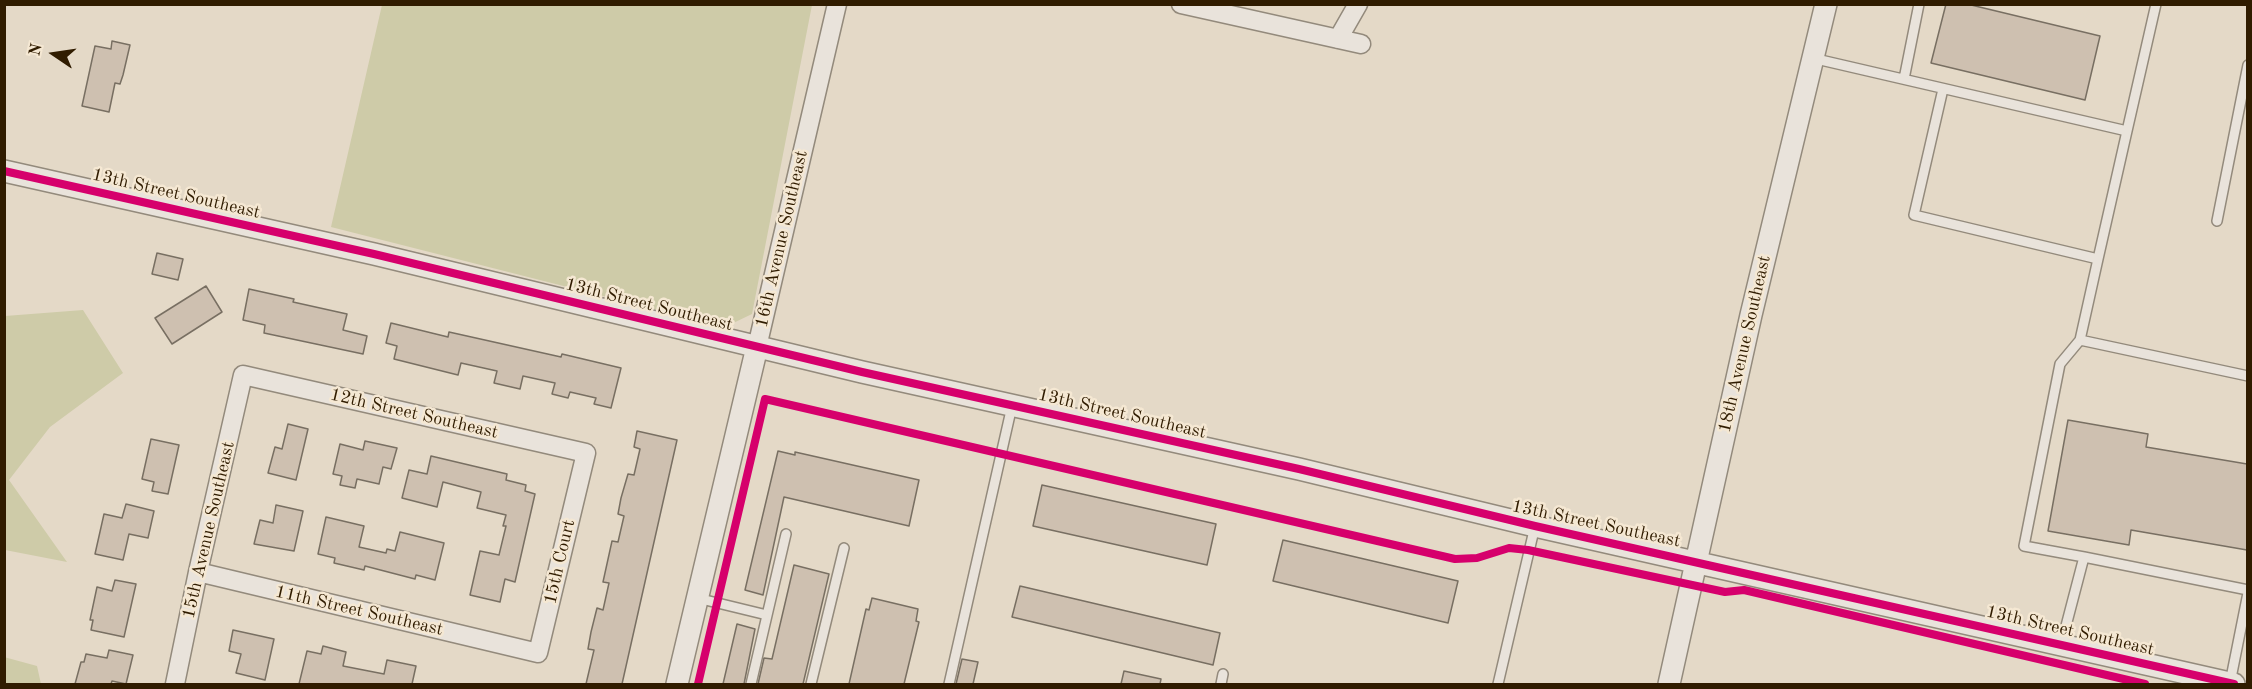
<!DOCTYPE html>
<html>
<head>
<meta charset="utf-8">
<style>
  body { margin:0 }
  #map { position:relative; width:2252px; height:689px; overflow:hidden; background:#e4d9c7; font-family:"Old Standard TT",serif }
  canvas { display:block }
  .frame { position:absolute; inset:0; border:6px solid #301c00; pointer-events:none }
  .north { position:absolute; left:24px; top:24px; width:60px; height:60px; -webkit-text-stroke:4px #f5e8d3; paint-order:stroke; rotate:283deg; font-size:16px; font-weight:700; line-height:24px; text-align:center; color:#301c00 }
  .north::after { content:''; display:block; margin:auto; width:21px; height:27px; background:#301c00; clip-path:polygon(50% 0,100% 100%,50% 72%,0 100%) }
</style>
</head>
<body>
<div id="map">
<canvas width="2252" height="689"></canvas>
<div class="frame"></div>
<div class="north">N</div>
</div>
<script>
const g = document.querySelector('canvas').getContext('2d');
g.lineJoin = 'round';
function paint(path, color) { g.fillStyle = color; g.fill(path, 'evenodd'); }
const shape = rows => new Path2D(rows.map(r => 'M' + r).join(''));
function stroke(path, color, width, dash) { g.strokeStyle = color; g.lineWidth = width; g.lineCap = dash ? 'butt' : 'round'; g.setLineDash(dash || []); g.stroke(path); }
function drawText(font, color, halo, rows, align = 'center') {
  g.font = font + ' "Old Standard TT",serif'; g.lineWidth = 5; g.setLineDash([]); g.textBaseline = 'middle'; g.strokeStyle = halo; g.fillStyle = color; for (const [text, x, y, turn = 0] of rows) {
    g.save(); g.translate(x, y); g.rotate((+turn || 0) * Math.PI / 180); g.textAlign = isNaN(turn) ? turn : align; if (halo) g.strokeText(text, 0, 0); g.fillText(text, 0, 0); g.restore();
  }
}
const green = shape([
  [382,5,812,5,752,314,725,327,331,227],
  [83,310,123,373,50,427,9,480,67,562,5,550,5,316],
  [4,657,37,666,41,684,5,684]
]);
const building = shape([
  [1946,4,1967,4,2100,36,2085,100,1931,63,1946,4],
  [112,41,130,45,123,75,120,84,115,83,109,112,82,106,95,46,111,49,112,41],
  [157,253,183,259,178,280,152,274,157,253],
  [206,286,222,312,172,344,155,318,206,286],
  [249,289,294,299,293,302,347,314,343,330,367,336,363,354,264,333,265,325,243,320,249,289],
  [391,323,448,337,449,332,561,357,562,354,621,368,611,408,594,404,596,398,570,392,568,398,552,394,555,383,523,376,520,389,494,383,497,371,461,363,458,375,394,359,397,346,386,343,391,323],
  [2068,420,2148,434,2146,447,2247,464,2247,550,2131,530,2129,545,2048,531,2068,420],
  [288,424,308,429,296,480,268,473,275,447,282,449,288,424],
  [637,431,677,440,622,684,586,684,594,650,588,649,591,632,597,608,603,610,609,583,603,582,612,541,618,542,624,516,618,514,621,498,628,474,634,475,640,449,634,447,637,431],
  [151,439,179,445,168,494,152,491,154,482,142,479,151,439],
  [365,441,397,448,391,469,383,467,379,484,357,479,355,488,340,485,342,476,333,474,340,444,363,450,365,441],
  [778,451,795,455,795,452,919,480,909,526,784,497,763,595,745,590,778,451],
  [431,456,507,474,506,480,526,485,525,491,535,494,515,582,505,579,500,602,470,595,480,551,499,555,506,526,503,526,506,515,477,508,481,492,443,482,437,507,402,498,409,470,427,474,431,456],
  [1042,485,1216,524,1207,565,1033,526,1042,485],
  [126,504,154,511,148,538,129,534,123,560,95,554,104,514,122,518,126,504],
  [276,505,303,511,294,551,254,544,260,520,273,523,276,505],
  [326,517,364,526,359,547,386,553,387,549,395,551,400,532,444,543,435,580,416,575,415,579,365,566,364,570,334,563,335,558,318,554,326,517],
  [1283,540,1458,581,1448,623,1273,581,1283,540],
  [794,565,829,574,803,684,758,684,764,658,772,659,794,565],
  [115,580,136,584,124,637,91,630,93,620,90,620,97,587,112,591,115,580],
  [1020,586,1220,633,1213,665,1012,617,1020,586],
  [872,598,918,609,916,621,919,622,904,684,849,684,866,609,869,610,872,598],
  [737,624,755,629,744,684,723,684,737,624],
  [233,630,274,639,265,680,236,673,241,654,229,651,233,630],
  [323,646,346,652,343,666,384,674,387,660,416,666,412,684,299,684,307,651,321,654,323,646],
  [109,650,133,655,126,684,112,681,111,684,75,684,81,662,84,662,86,654,107,658,109,650],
  [962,659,978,662,973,684,956,684,962,659],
  [1124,671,1161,679,1160,684,1121,684,1124,671]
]);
const service = shape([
  [1812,58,2127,131,2156,4],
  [1904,79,1919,4],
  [1943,89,1914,215,2098,259,2080,340,2060,364,2024,546,2084,557],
  [2217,221,2248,65],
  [2098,259,2127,131],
  [2080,340,2248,376],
  [697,598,767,615],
  [2061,645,2084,557,2248,590],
  [2230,683,2248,593],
  [751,684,786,534],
  [811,684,844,548],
  [949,684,1012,406],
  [1221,684,1223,674],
  [1498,684,1535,526]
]);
const minor = shape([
  [1181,4,1361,44],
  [1338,39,1358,4],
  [757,347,837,4],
  [175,684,198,572,243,375,586,453,538,653,198,572]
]);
const tertiary = shape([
  [4,171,374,254,862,372,1299,469,1535,526,2234,684],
  [677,684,757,347],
  [1669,684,1751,315,1826,4]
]);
const cycleway = shape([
  [4,171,374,254,862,372,1299,469,1535,526,2234,684],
  [698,684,765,399,1455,559,1477,558,1509,548,1528,550,1725,592,1744,590,2145,684]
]);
const streetNames = [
  ["13th Street Southeast",176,194,13],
  ["16th Avenue Southeast",782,239,-77],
  ["13th Street Southeast",649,305,14],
  ["18th Avenue Southeast",1745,344,-77],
  ["12th Street Southeast",414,414,13],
  ["13th Street Southeast",1122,414,13],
  ["13th Street Southeast",1596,524,12],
  ["15th Avenue Southeast",209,530,-77],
  ["15th Court",560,562,-77],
  ["11th Street Southeast",359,611,13],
  ["13th Street Southeast",2070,631,13]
];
paint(green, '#cecba8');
paint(building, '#cec0b0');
stroke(building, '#786f62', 1.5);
stroke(service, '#938a7c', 12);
stroke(minor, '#938a7c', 21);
stroke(tertiary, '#938a7c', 24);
stroke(service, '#e9e3db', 9);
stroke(minor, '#e9e3db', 18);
stroke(tertiary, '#e9e3db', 21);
stroke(cycleway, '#d6006c', 8);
drawText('18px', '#301c00', '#f5e8d3', streetNames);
</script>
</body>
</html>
